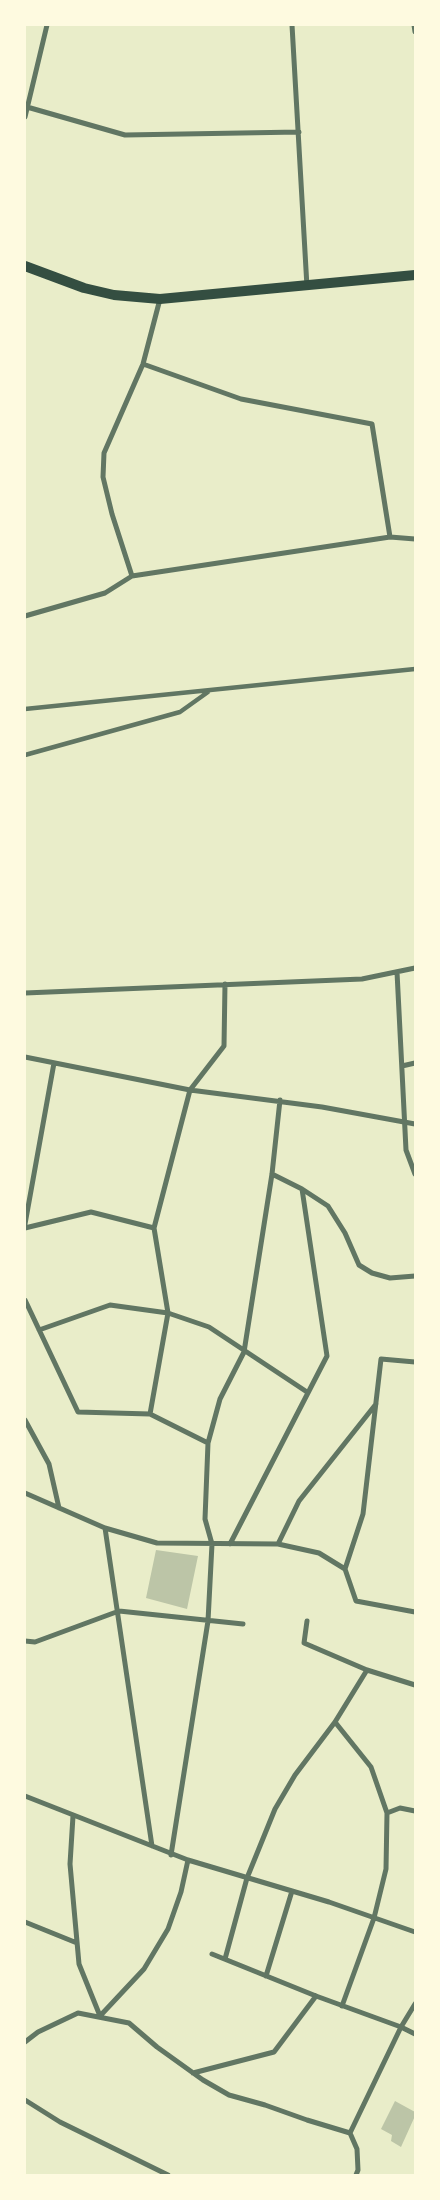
<!DOCTYPE html>
<html>
<head>
<meta charset="utf-8">
<style>
  body { margin:0 }
  #map { position:relative; width:440px; height:2200px; overflow:hidden; background:#e9edc9; font-family:Commissioner,sans-serif }
  canvas { display:block }
  .frame { position:absolute; inset:0; border:26px solid #fefae0; pointer-events:none }
</style>
</head>
<body>
<div id="map">
<canvas width="440" height="2200"></canvas>
<div class="frame"></div>
</div>
<script>
const g = document.querySelector('canvas').getContext('2d');
g.lineJoin = 'round';
function paint(path, color) { g.fillStyle = color; g.fill(path, 'evenodd'); }
const shape = rows => new Path2D(rows.map(r => 'M' + r).join(''));
function stroke(path, color, width, dash) { g.strokeStyle = color; g.lineWidth = width; g.lineCap = dash ? 'butt' : 'round'; g.setLineDash(dash || []); g.stroke(path); }
const building = shape([
  [156,1550,198,1556,187,1609,146,1598],
  [395,2101,415,2112,415,2116,401,2147,391,2141,392,2135,381,2129]
]);
const pedestrian = shape([
  [25,709,415,669],
  [25,755,180,712,208,692]
]);
const minor = shape([
  [292,25,307,287],
  [414,25,415,32],
  [27,107,125,135,299,132],
  [25,117,47,25],
  [143,364,241,399,372,424,390,537],
  [132,576,112,514,103,477,104,453,143,364,160,299],
  [25,616,105,593,132,576,390,537,415,539],
  [397,972,406,1150,415,1174],
  [25,993,362,979,415,968],
  [25,1057,190,1090,322,1107,415,1124],
  [402,1066,415,1063],
  [302,1189,328,1206,345,1233,359,1265,372,1273,390,1278,415,1276],
  [25,1224,54,1063],
  [25,1228,91,1212,154,1228],
  [25,1300,78,1412,150,1414,208,1443],
  [39,1330,110,1305,168,1313,209,1327,307,1392],
  [150,1414,168,1313,154,1228,190,1090,224,1046,225,984],
  [25,1420,49,1464,59,1508],
  [25,1493,105,1528,157,1543,278,1544,319,1553,345,1569,356,1601,415,1612],
  [105,1528,152,1846],
  [230,1544,327,1356,302,1189,272,1174],
  [278,1544,299,1501,376,1404],
  [345,1569,363,1514,381,1359,415,1362],
  [307,1621,304,1643,367,1670,415,1685],
  [25,1641,35,1642,119,1611,243,1624],
  [335,1722,371,1767,387,1813,386,1869,374,1918,342,2006],
  [25,1796,188,1860,329,1902,415,1932],
  [387,1813,400,1808,415,1811],
  [73,1816,70,1864,79,1964,100,2016,144,1969,168,1929,181,1892,188,1860],
  [171,1855,208,1621,212,1544,205,1519,208,1443,220,1399,244,1352,272,1174,280,1100],
  [25,1922,77,1943],
  [212,1954,316,1996,401,2027,415,2034],
  [225,1959,247,1878,275,1809,295,1775,335,1722,367,1670],
  [266,1976,292,1891],
  [25,2042,38,2032,78,2013,129,2023,157,2047,203,2080,229,2095,265,2105,307,2120,350,2133,357,2149,358,2170,356,2175],
  [193,2073,274,2052,316,1996],
  [25,2100,60,2122,168,2175],
  [350,2133,401,2027,415,2004]
]);
const secondary = shape([
  [25,266,84,288,114,295,160,299,415,275]
]);
paint(building, '#bcc5a7');
stroke(pedestrian, '#617663', 4.5);
stroke(minor, '#617663', 5);
stroke(secondary, '#344e41', 10);
</script>
</body>
</html>
